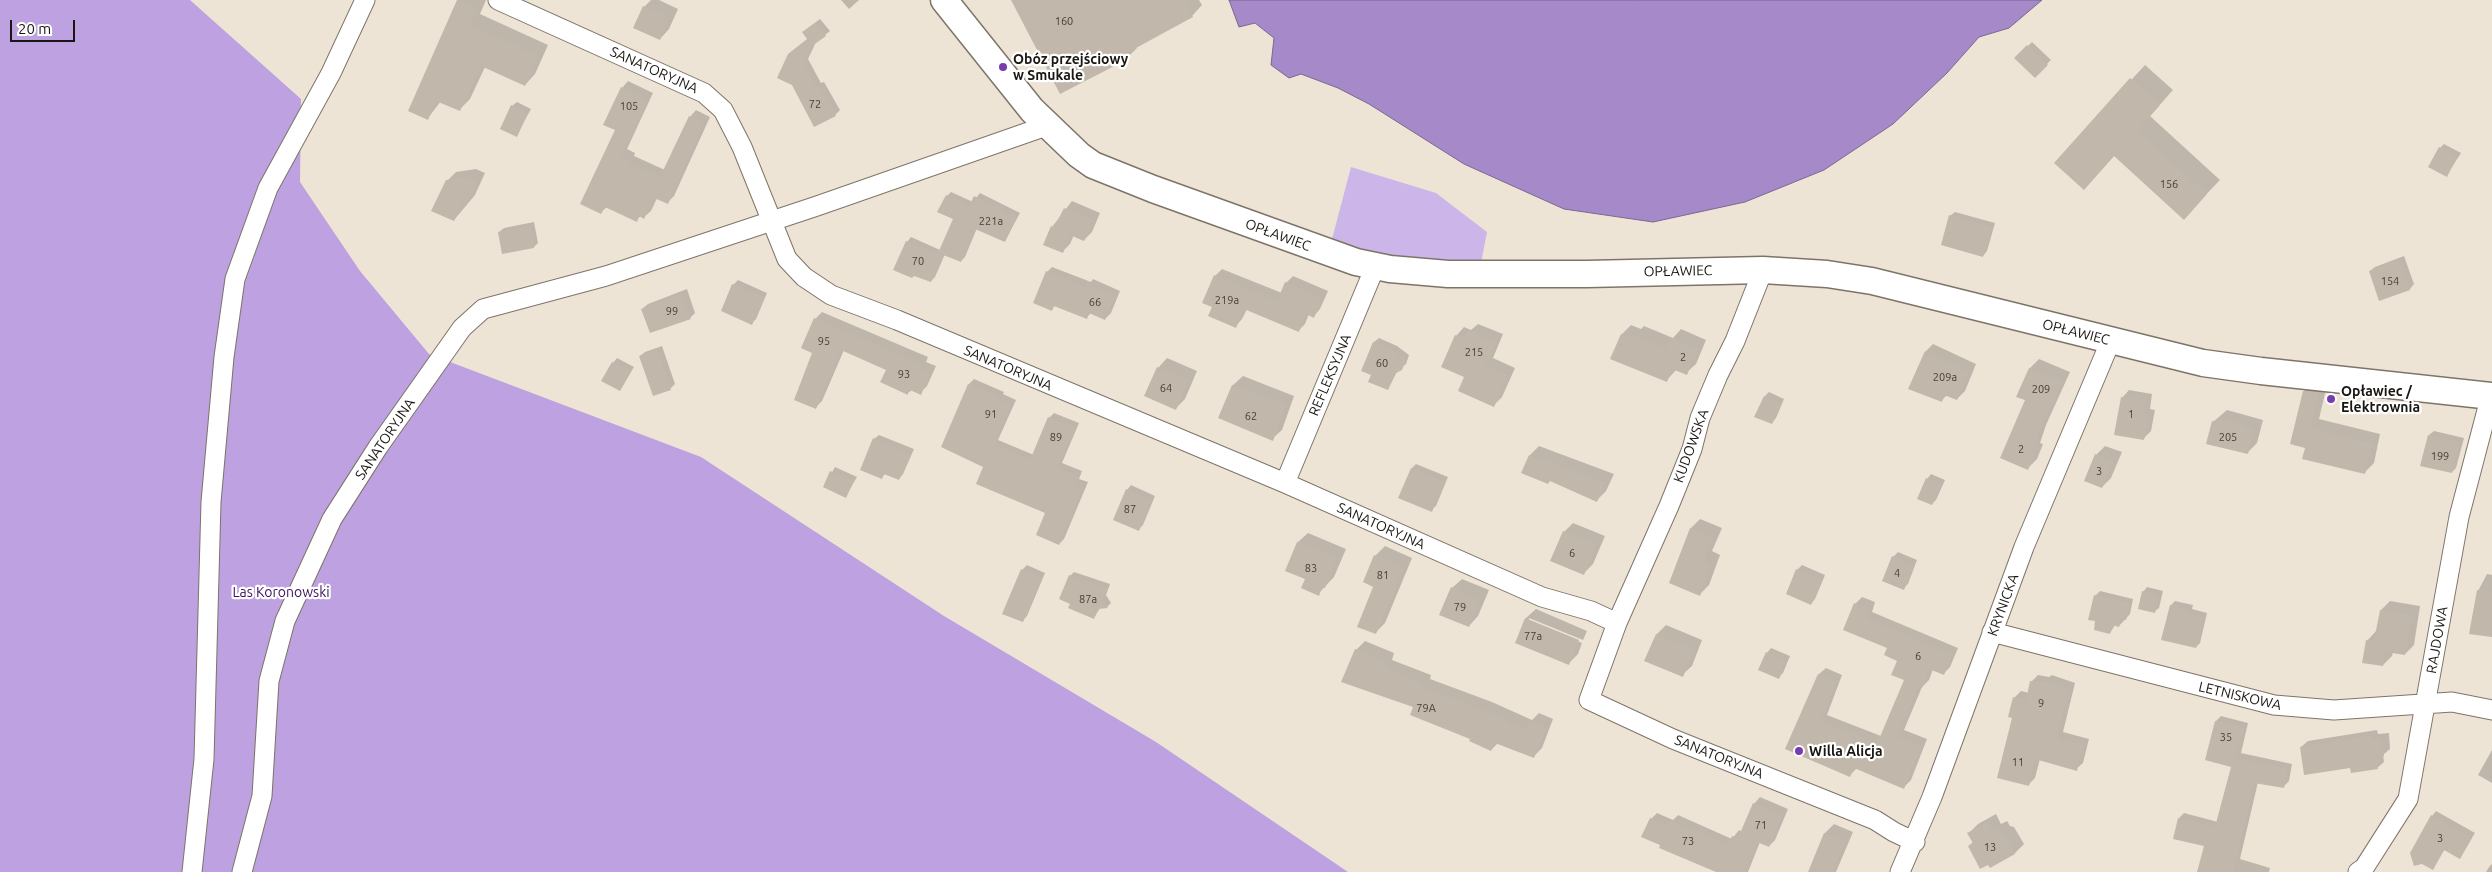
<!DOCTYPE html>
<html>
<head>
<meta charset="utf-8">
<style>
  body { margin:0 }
  #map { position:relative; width:2492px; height:872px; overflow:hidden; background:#eee4d6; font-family:Ubuntu,sans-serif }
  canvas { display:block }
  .scale { position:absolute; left:10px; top:20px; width:65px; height:22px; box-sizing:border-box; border:2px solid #1a1712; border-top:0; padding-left:6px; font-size:15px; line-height:18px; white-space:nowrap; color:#1a1712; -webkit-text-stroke:4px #fff; paint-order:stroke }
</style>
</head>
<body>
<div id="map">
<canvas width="2492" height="872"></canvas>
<div class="scale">20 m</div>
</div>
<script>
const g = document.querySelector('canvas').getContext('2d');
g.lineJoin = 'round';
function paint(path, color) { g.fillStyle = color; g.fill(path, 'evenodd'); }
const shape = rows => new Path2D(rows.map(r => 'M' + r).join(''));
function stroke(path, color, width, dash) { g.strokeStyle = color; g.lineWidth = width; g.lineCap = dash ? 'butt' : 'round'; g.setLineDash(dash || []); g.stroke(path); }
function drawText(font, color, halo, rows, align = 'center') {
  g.font = font + ' Ubuntu,sans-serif'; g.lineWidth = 4.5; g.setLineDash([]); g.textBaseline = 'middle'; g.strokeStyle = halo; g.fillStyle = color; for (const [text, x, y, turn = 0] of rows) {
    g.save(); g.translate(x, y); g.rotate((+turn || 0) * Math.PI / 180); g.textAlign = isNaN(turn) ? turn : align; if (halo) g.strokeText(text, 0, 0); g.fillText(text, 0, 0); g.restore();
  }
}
const green = shape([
  [1351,167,1436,193,1487,232,1481,263,1398,259,1367,252,1332,239]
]);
const forest = shape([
  [0,0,190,0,301,99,300,182,360,271,429,354,701,457,944,616,1156,742,1348,872,0,872]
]);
const water = shape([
  [1229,0,2042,0,2009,28,1979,37,1947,73,1893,124,1824,170,1745,202,1653,222,1564,209,1464,164,1369,104,1338,88,1301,74,1289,78,1271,65,1274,38,1255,23,1239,27,1229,0]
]);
const shadow = shape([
  [458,0,486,0,480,14,548,45,535,74,525,85,485,67,470,99,459,110,441,101,428,118,410,110],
  [651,0,659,0,678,9,669,29,660,39,644,7],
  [841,0,859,0,849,9],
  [1013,0,1199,0,1202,5,1192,16,1136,46,1137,48,1127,58],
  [820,19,830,31,816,42,808,59,821,83,824,82,840,110,835,115,793,84,812,35,808,28],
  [2032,42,2051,60,2035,76,2016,58],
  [2145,65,2173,90,2150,116,2220,180,2197,204,2115,155,2084,189,2055,163],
  [628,81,653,93,627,149,635,153,634,156,665,170,690,117,696,110,710,117,674,196,667,203,657,198,651,211,644,217,641,216,636,220,607,207,601,212,617,130,622,88],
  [517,102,531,109,516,136,512,106],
  [2444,144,2461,153,2447,175,2440,148],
  [476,169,485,173,475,195,454,220,447,181,456,172],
  [951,192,973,202,980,193,1020,213,1005,241,977,228,965,257,961,261,945,254,935,277,931,281,907,242,911,237,940,250,954,218,947,196],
  [1072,201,1100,213,1092,232,1084,240,1074,235,1070,244,1062,252,1052,227],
  [1955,212,1995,223,1987,251,1983,256,1950,216],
  [534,222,538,243,534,247,499,232,504,228],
  [2404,256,2414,284,2410,289,2380,299,2370,271,2375,267],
  [1052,267,1091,282,1093,279,1120,291,1111,313,1105,319,1091,313,1086,318,1056,305,1051,309,1047,272],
  [1222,269,1282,293,1286,283,1293,276,1328,291,1320,309,1314,316,1309,314,1305,324,1298,331,1247,309,1242,319,1236,326,1213,306,1215,276],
  [738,280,767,293,756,319,752,323,733,285],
  [687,289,695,313,690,318,642,309,648,304],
  [822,312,928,357,926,362,936,366,927,386,920,393,912,390,908,393,887,369,844,350,822,401,815,408,815,319],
  [1478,324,1503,334,1493,358,1515,368,1502,397,1494,405,1466,377,1456,336,1464,327,1471,330],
  [1631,325,1641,329,1644,326,1673,338,1681,329,1706,340,1696,364,1686,373,1677,369,1666,381,1612,358,1622,334],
  [1379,338,1397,346,1409,355,1406,364,1398,370,1388,388,1372,374,1363,370,1374,342],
  [1933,344,1976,364,1965,391,1957,399,1947,395,1941,401,1926,351],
  [662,346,675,384,671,388,654,394,640,356,645,352],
  [617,358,634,367,620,390,613,363],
  [1167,358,1197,371,1185,399,1176,408,1158,368],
  [2039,359,2070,372,2046,425,2040,443,2043,444,2037,459,2028,468,2026,400,2018,396,2030,368],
  [1243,376,1294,396,1282,430,1272,439,1220,418,1233,385],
  [974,379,1004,392,1003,394,1016,400,998,440,1034,455,1049,418,1054,413,1079,423,1062,463,1082,471,1079,479,1088,482,1064,539,1059,544,1047,513,985,466,943,446,969,384],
  [2313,382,2327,385,2319,419,2380,434,2374,463,2364,473,2306,447,2304,391],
  [2129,390,2152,394,2150,409,2155,410,2151,431,2143,439,2122,398],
  [1769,392,1784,399,1776,418,1772,423,1765,396],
  [2227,410,2263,420,2257,443,2248,452,2213,422],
  [2434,431,2464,438,2456,468,2452,472,2429,435],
  [879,435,914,449,903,474,899,479,886,473,881,478,874,439],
  [1539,446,1614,474,1606,491,1597,500,1551,480,1523,472,1530,455],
  [2105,446,2122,452,2111,478,2102,487,2096,455],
  [1416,464,1448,477,1436,506,1431,510,1400,497,1412,468],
  [835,467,857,477,845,497,824,487],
  [1931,474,1945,480,1936,500,1932,504,1927,479],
  [1131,485,1155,496,1143,525,1139,529,1127,490],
  [1700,519,1722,528,1712,551,1720,555,1709,585,1700,594,1691,528],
  [1573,523,1605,536,1593,564,1583,574,1564,532],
  [1308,533,1346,549,1334,577,1318,594,1307,578,1287,570,1298,542],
  [1385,546,1412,558,1385,623,1376,632,1375,586,1364,581,1375,556],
  [1898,552,1917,560,1908,584,1903,588,1893,557],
  [1027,565,1045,573,1027,616,1022,621,1022,570],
  [1802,565,1825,575,1815,599,1811,604,1797,570],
  [1074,572,1110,584,1106,595,1111,603,1107,607,1100,608,1094,618,1071,603,1070,576],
  [2487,574,2492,575,2492,636,2478,591],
  [1462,579,1489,590,1478,616,1469,626,1452,588],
  [2147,587,2163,591,2159,608,2154,612,2143,592],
  [2100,591,2133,599,2130,614,2119,626,2115,625,2110,633,2097,620,2095,596],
  [1862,597,1875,602,1872,612,1958,648,1950,667,1943,674,1933,669,1929,680,1922,687,1904,730,1927,739,1911,780,1904,787,1857,768,1850,775,1786,748,1819,674,1826,668,1842,675,1827,715,1881,736,1905,679,1899,660,1888,648,1844,629,1856,603],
  [2175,601,2193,605,2192,609,2207,613,2200,643,2196,647,2171,605],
  [2390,601,2420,606,2414,645,2405,654,2393,652,2392,656,2383,665,2367,641,2376,631,2381,610],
  [1536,609,1587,631,1583,640,1529,618,1529,621,1582,643,1578,654,1568,664,1516,642,1526,618],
  [1666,625,1702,640,1692,666,1682,675,1646,660,1657,634],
  [1365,641,1394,653,1392,660,1431,675,1430,679,1492,702,1532,720,1539,713,1553,719,1542,748,1533,757,1498,743,1491,750,1414,706,1356,650],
  [1771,648,1790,656,1783,673,1779,677,1767,653],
  [2038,675,2049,677,2052,675,2075,683,2063,732,2089,739,2083,763,2076,769,2040,759,2035,778,2028,785,2013,717,2014,698,2021,691,2029,693,2031,682],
  [2221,716,2248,723,2241,753,2292,764,2289,781,2283,787,2258,782,2240,859,2270,868,2269,872,2198,872,2206,845,2179,818,2184,813,2218,822,2232,766,2206,760,2216,721],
  [2377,730,2378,734,2389,733,2390,749,2383,755,2384,762,2377,768,2351,767,2301,747,2308,741],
  [2492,750,2492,783,2478,775],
  [1760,797,1788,809,1775,840,1769,846,1760,842,1748,872,1718,872,1661,844,1651,819,1657,813,1673,820,1678,815,1732,839,1739,830,1742,832,1754,804],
  [2436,811,2475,833,2460,857,2445,849,2433,868,2432,816],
  [1996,814,2001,824,2007,821,2010,826,2014,827,2024,844,2015,853,1989,863,1969,846,1973,842,1969,833,1978,824],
  [1834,824,1853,832,1836,872,1809,872,1825,833],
  [2492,864,2492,872,2486,872,2489,867]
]);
const building = shape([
  [457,0,478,8,470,25,539,56,525,86,481,66,460,111,436,101,428,120,408,111],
  [1011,0,1184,0,1193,17,1125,54,1128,59,1060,94],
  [643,6,669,18,660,40,633,28],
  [815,23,820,28,822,26,821,29,826,36,812,46,804,64,816,87,819,85,836,116,814,127,792,85,777,78,788,54,807,39,802,32],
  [2027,45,2048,65,2035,78,2014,58],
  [2130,78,2160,105,2137,131,2207,194,2184,220,2114,156,2084,190,2054,163],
  [621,87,648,100,621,156,630,160,628,163,660,177,689,116,704,123,668,204,654,198,644,219,639,216,637,222,605,207,601,214,580,204,615,130,603,125],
  [511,105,528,113,517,137,500,129],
  [2439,147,2457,157,2447,177,2428,167],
  [466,177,477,182,466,206,462,204,454,221,431,211,446,180],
  [946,195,969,206,974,196,1017,217,1005,242,975,229,961,262,938,253,953,219,937,212],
  [1064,208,1094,221,1084,241,1070,235,1063,253,1043,245,1051,226,1054,228],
  [1949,215,1992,227,1983,257,1941,245],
  [530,226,534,248,502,254,498,232],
  [906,241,942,256,931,282,914,276,912,278,893,270],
  [2399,260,2410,290,2379,301,2369,271],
  [1046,271,1085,288,1087,284,1115,296,1105,320,1089,313,1087,319,1054,306,1052,311,1033,303],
  [1214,275,1277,301,1285,282,1322,298,1314,318,1306,314,1299,332,1244,309,1236,328,1208,316,1212,307,1202,303],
  [732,284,764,297,752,325,721,311],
  [681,294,691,319,650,333,641,309],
  [814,318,922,364,920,369,930,373,921,395,908,389,908,395,880,382,886,370,841,350,816,409,794,400,812,353,801,348],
  [1469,331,1496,343,1485,366,1508,376,1494,407,1458,391,1464,377,1441,367,1455,335,1465,339],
  [1621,334,1632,338,1634,335,1666,348,1671,338,1698,349,1687,375,1672,369,1667,382,1610,359],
  [1373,342,1392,350,1406,360,1402,370,1396,373,1388,390,1368,382,1371,375,1361,371],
  [657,350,671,390,653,396,639,356],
  [1925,351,1969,372,1957,400,1944,395,1942,402,1908,389],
  [612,362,631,372,620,391,601,381],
  [1157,367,1188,380,1176,410,1144,396],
  [2029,368,2062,382,2037,436,2032,452,2035,453,2028,470,2000,458,2025,400,2016,397],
  [968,384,1000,397,998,400,1011,405,994,445,1030,460,1048,417,1075,428,1058,468,1078,477,1075,484,1083,488,1059,545,1036,535,1045,513,976,484,983,467,941,447],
  [1232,385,1286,405,1273,441,1218,418],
  [2303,391,2319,394,2311,428,2372,444,2365,474,2302,459,2305,448,2290,444],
  [1764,396,1781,403,1772,424,1754,417],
  [2121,397,2145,401,2143,416,2148,417,2144,440,2114,435],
  [2217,418,2245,425,2244,427,2254,430,2248,454,2206,444,2212,421,2216,422],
  [2428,435,2460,443,2452,473,2420,466],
  [873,438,910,454,899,480,884,474,882,479,860,470],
  [2095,454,2113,462,2102,488,2084,481],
  [1529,455,1605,483,1597,502,1550,481,1548,484,1521,473],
  [1411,468,1444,482,1432,512,1398,498],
  [830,471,854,481,846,498,823,487],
  [1926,478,1941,484,1932,505,1917,499],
  [1126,489,1152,500,1139,531,1113,520],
  [1690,528,1713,537,1704,561,1712,564,1700,596,1669,583],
  [1563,531,1596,545,1584,575,1550,561],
  [1297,542,1337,558,1325,588,1322,587,1319,596,1301,588,1305,579,1285,571],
  [1374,555,1404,567,1376,634,1357,627,1373,587,1363,582],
  [1892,556,1914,565,1904,590,1882,581],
  [1021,569,1042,578,1023,622,1002,614],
  [1796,569,1822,580,1811,605,1786,594],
  [1069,575,1107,589,1102,600,1108,608,1098,609,1094,619,1068,608,1070,604,1059,599],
  [1451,587,1480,600,1469,627,1439,615],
  [2477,590,2492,592,2492,637,2469,634],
  [2142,591,2159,595,2155,613,2138,609],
  [2094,595,2130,603,2126,620,2121,619,2119,627,2112,625,2110,634,2094,630,2095,621,2088,620],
  [1854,603,1870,609,1866,618,1952,655,1944,675,1929,669,1922,688,1918,686,1898,737,1921,746,1904,789,1854,768,1850,777,1785,749,1818,674,1836,682,1821,721,1877,744,1904,680,1891,675,1897,661,1884,655,1887,648,1843,630],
  [2170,605,2189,610,2188,613,2204,617,2196,648,2161,640],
  [2380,610,2412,615,2405,655,2386,652,2383,666,2362,663,2366,640,2374,642],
  [1525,618,1579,640,1569,665,1515,643],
  [1656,634,1694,650,1683,677,1644,661],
  [1355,649,1386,662,1384,668,1423,684,1422,687,1483,710,1526,730,1529,721,1546,728,1534,758,1495,743,1491,751,1469,741,1470,739,1410,715,1413,707,1341,682],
  [1766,652,1787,661,1779,679,1758,670],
  [2030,681,2041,683,2044,681,2069,690,2057,739,2083,745,2077,771,2035,759,2029,786,1997,778,2012,718,2008,717,2013,697,2026,700],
  [2215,721,2244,728,2236,758,2287,769,2284,788,2254,783,2233,872,2197,872,2204,846,2173,839,2178,818,2215,827,2231,767,2205,760],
  [2371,736,2372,740,2382,739,2384,756,2377,763,2378,769,2351,773,2350,768,2304,775,2300,747],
  [1753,803,1783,815,1769,847,1757,842,1745,872,1716,872,1659,848,1660,845,1641,837,1650,818,1668,826,1670,821,1728,845,1732,836,1738,838],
  [2431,815,2472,838,2460,859,2444,850,2433,870,2422,864,2414,866,2410,853],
  [1987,823,1992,832,1998,829,2001,835,2005,836,2015,854,1990,868,1988,865,1980,869,1968,846,1973,843,1967,833],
  [1824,833,1845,841,1832,872,1808,872]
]);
const street = shape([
  [498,0,704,93,723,110,742,147,787,259,804,277,831,295,897,320,1285,483,1542,597,1591,611,1617,623,1589,700,1673,739,1875,820,1894,832,1915,842],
  [1285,483,1375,267],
  [1617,623,1669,506,1692,449,1700,418,1718,375,1735,341,1763,270],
  [1992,632,2274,705,2334,710,2452,702,2492,710],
  [192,872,204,759,211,502,224,357,235,279,268,188,331,73,365,0],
  [242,872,262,796,269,681,285,621,332,519,378,447,462,328,483,309,606,276,817,206,1046,126],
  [1900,872,1932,797,2024,547,2111,340],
  [2358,872,2364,868,2408,799,2459,517,2491,395]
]);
const secondary = shape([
  [944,0,1032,110,1079,155,1093,165,1153,189,1356,262,1390,269,1448,274,1587,274,1763,270,1827,274,1872,281,2203,363,2261,371,2492,396]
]);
const markers = [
  [1003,67,5,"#783bb0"],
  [2331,399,5,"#783bb0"],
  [1799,751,5,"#783bb0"]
];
const numberNames = [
  ["160",1064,21],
  ["72",815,104],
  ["105",629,106],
  ["156",2169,184],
  ["221a",991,221],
  ["70",918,261],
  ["154",2390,281],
  ["219a",1227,300],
  ["66",1095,302],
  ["99",672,311],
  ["95",824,341],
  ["215",1474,352],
  ["2",1683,357],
  ["60",1382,363],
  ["93",904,374],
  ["209a",1945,377],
  ["64",1166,388],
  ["209",2041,389],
  ["91",991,414],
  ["1",2131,414],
  ["62",1251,416],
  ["89",1056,437],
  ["205",2228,437],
  ["2",2021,449],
  ["199",2440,456],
  ["3",2099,471],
  ["87",1130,509],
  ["6",1572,553],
  ["83",1311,568],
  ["4",1897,573],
  ["81",1383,575],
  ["87a",1088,599],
  ["79",1460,607],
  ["77a",1533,636],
  ["6",1918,656],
  ["9",2041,703],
  ["79A",1426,708],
  ["35",2226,737],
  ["11",2018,762],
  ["71",1761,825],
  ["3",2440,838],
  ["73",1688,841],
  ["13",1990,847]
];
const poiNames = [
  ["Obóz przejściowy",1013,59],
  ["w Smukale",1013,75],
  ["Opławiec /",2341,391],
  ["Elektrownia",2341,407],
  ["Willa Alicja",1809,751]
];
const streetNames = [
  ["SANATORYJNA",654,70,24],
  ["OPŁAWIEC",1278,235,20],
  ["OPŁAWIEC",1678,271,-1],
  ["OPŁAWIEC",2076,332,14],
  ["SANATORYJNA",1008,368,23],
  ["REFLEKSYJNA",1330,375,-67],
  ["SANATORYJNA",385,439,-56],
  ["KUDOWSKA",1691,446,-70],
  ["SANATORYJNA",1381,526,24],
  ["KRYNICKA",2003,605,-70],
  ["RAJDOWA",2437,640,-80],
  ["LETNISKOWA",2240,696,13],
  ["SANATORYJNA",1719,757,22]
];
const parkNames = [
  ["Las Koronowski",281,592]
];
paint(green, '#ccb6e9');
paint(forest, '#bda1e1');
paint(water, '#a589c8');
stroke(water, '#7b6791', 1);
paint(shadow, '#0003');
paint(building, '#c1b7aa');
stroke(street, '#7d7468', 21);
stroke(secondary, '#7d7468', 29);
stroke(street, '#fff', 19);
stroke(secondary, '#fff', 26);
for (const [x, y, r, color] of markers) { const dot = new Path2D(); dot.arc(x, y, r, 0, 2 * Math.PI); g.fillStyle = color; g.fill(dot); stroke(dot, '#fff', 2); }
drawText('11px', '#443f38', null, numberNames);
drawText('bold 14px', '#1a1712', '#fff', poiNames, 'left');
drawText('14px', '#1a1712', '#fff', streetNames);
drawText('14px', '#3a115c', '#fff', parkNames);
</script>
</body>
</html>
